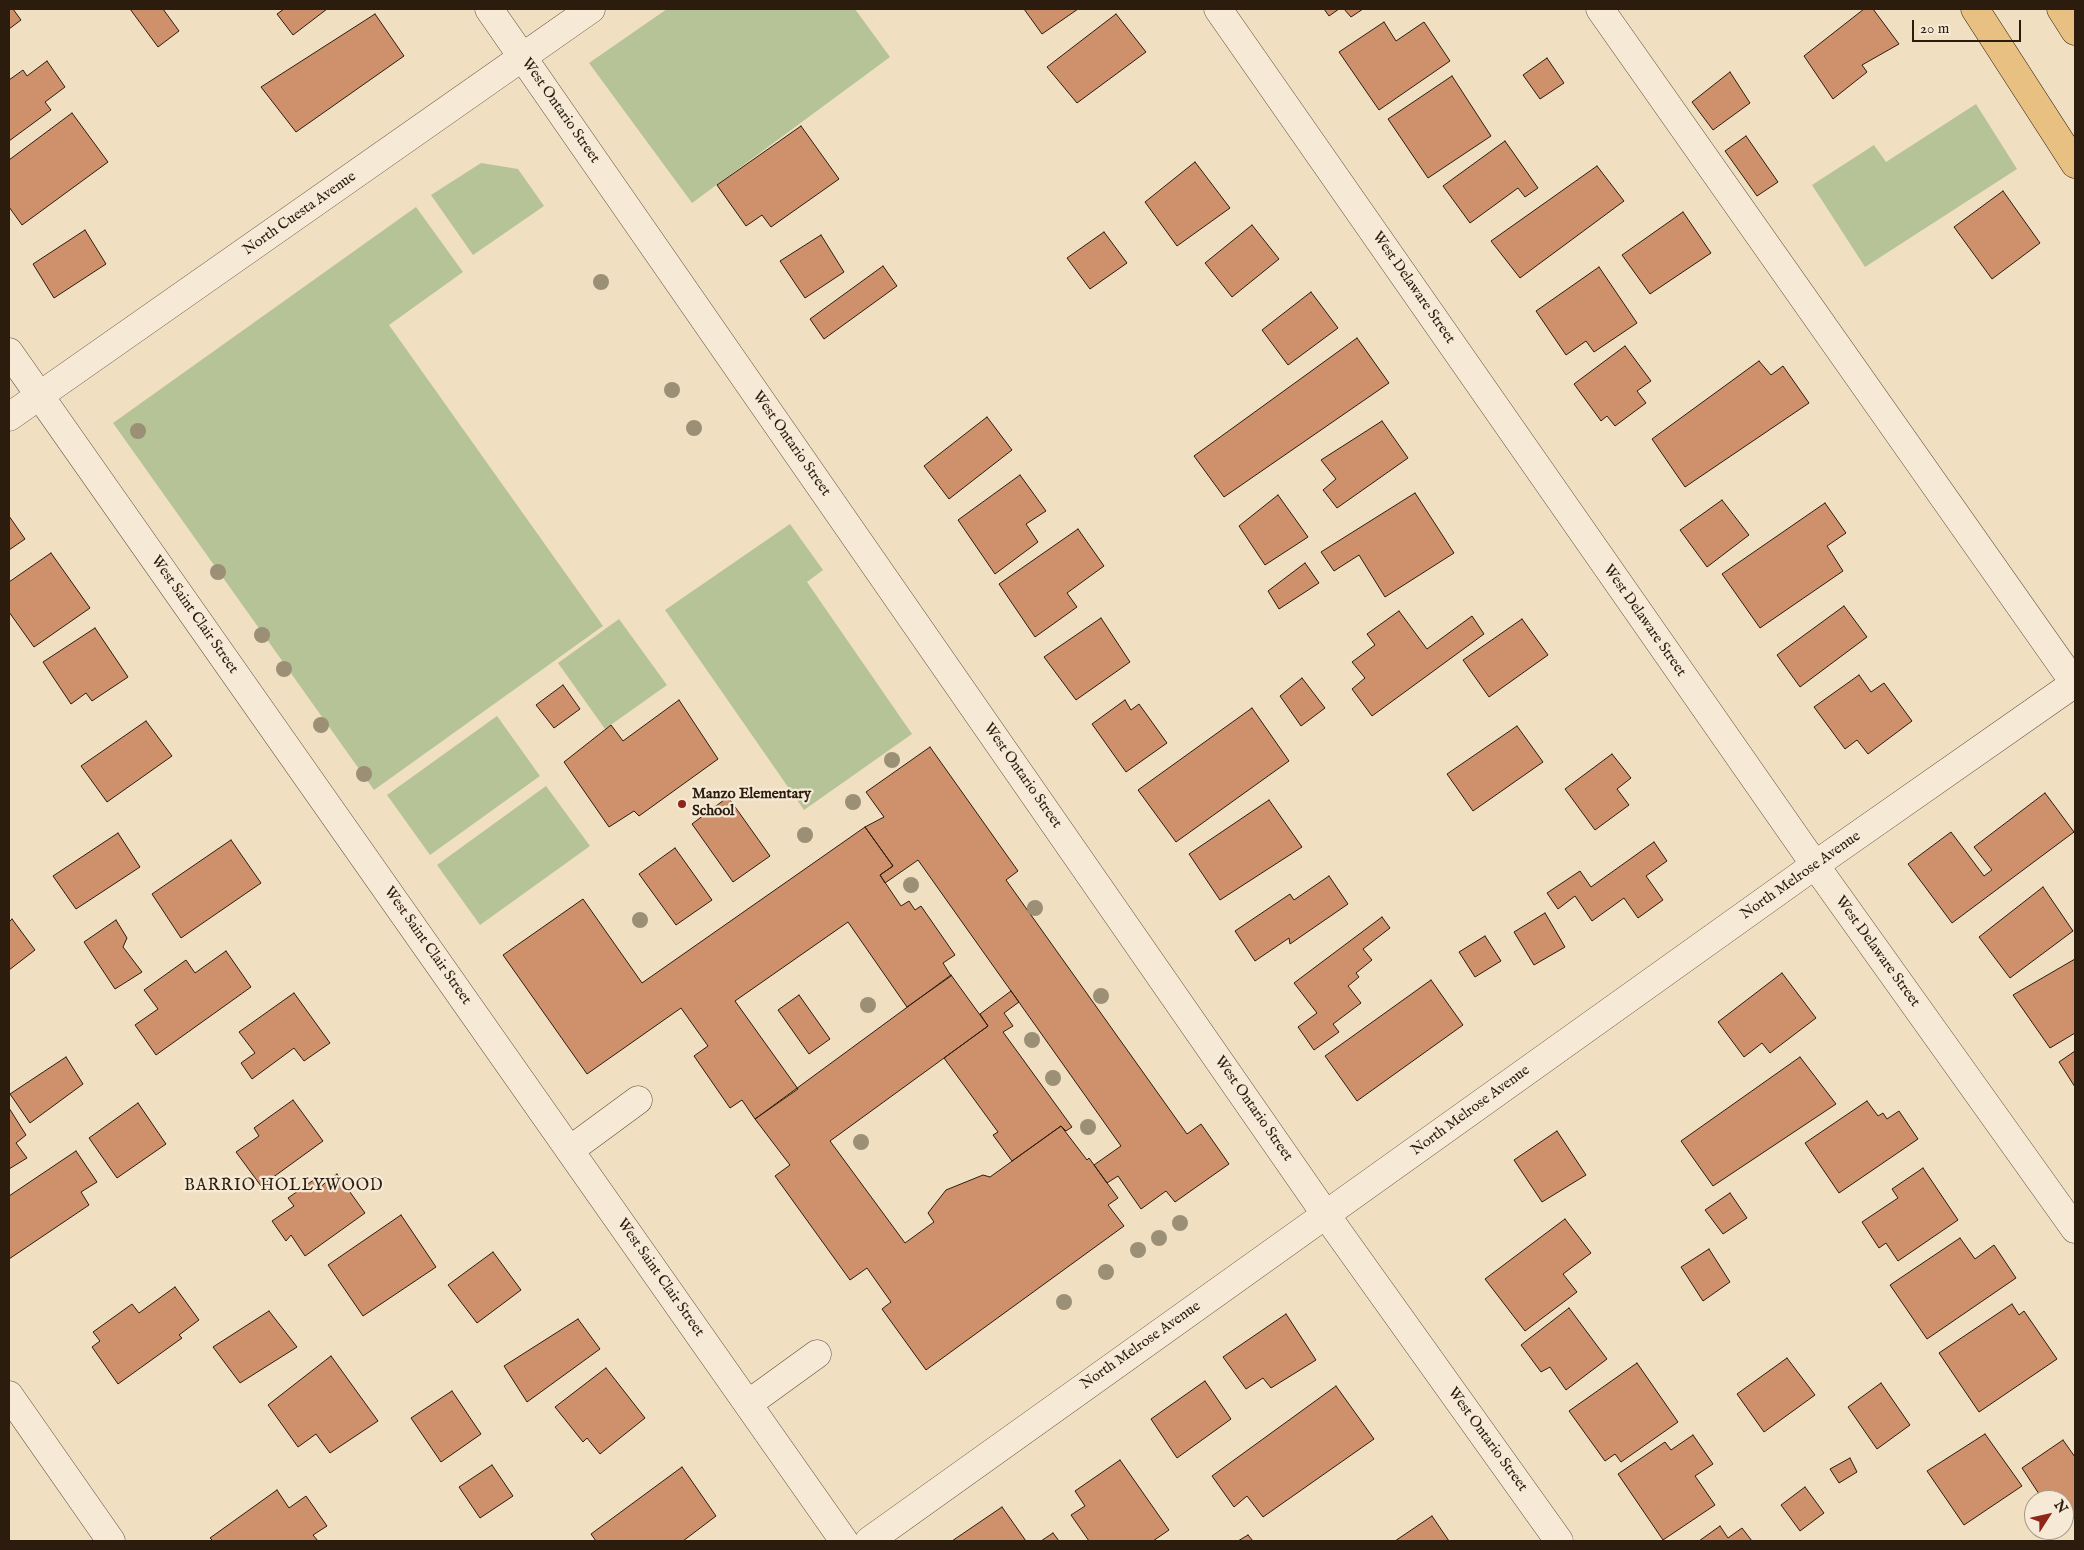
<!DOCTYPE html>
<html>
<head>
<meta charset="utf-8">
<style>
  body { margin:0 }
  #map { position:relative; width:2084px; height:1550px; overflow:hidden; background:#f1dfc2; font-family:"IM FELL English",serif }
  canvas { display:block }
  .frame { position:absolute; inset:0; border:10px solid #2c1c0e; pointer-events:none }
  .north { position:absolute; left:2024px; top:1490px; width:50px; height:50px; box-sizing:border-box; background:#f6ead7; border:1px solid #a59887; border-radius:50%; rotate:55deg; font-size:14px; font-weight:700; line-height:20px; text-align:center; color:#2c1c0e }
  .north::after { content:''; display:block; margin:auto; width:18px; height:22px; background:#8f2418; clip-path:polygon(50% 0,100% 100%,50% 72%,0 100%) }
  .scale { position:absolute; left:1912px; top:20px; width:109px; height:22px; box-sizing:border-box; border:2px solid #2c1c0e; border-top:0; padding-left:6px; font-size:15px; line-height:18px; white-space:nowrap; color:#2c1c0e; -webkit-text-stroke:4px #f6ead7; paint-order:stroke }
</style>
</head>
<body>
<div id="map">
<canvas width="2084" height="1550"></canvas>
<div class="frame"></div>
<div class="north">N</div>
<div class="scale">20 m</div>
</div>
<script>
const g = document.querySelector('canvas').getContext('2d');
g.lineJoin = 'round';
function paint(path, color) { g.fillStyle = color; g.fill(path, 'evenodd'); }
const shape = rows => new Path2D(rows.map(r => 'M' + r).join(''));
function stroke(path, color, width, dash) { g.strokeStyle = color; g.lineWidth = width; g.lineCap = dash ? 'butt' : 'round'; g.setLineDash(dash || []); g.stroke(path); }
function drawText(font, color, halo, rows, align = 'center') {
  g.font = font + ' "IM FELL English",serif'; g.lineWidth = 4.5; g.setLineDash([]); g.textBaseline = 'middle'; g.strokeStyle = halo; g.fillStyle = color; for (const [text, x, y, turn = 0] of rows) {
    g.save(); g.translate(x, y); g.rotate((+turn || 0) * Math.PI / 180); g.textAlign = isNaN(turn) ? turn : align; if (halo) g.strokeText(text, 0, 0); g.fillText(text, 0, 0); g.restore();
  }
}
const green = shape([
  [667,9,855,9,890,57,692,203,589,63],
  [1976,104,2017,169,1865,267,1812,185,1874,145,1886,162],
  [481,163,518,169,544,206,473,255,431,195],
  [416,207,463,272,389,325,603,626,374,790,113,423],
  [790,524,823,570,807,582,912,734,804,810,665,610],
  [619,619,667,685,605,729,558,663],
  [497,716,540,776,430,855,387,795],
  [546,786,590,846,480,925,437,865]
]);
const building = shape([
  [9,9,13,9,21,20,9,29,9,9],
  [130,9,163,9,179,31,158,47,130,9],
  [284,9,327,9,293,35,277,14,284,9],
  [1024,9,1078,9,1042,34,1024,9],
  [1324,9,1339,9,1329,16,1324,9],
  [1344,9,1363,9,1351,17,1344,9],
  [1864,9,1873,9,1899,44,1862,65,1867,72,1833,99,1804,56,1864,9],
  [375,14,404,56,296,132,261,87,375,14],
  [1116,14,1146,52,1077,103,1047,67,1116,14],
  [1384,22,1396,41,1424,22,1450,61,1379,110,1339,52,1384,22],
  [1547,58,1564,83,1540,99,1523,75,1547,58],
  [47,61,65,87,45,102,51,110,9,141,9,80,23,70,27,76,47,61],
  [1730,72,1750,103,1713,130,1692,102,1730,72],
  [1452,76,1491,136,1428,178,1388,119,1452,76],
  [72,113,108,162,22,225,9,207,9,160,72,113],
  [801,126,839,179,771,227,762,215,746,226,717,185,801,126],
  [1746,136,1778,182,1757,196,1725,151,1746,136],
  [1505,141,1538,188,1525,197,1518,188,1470,223,1443,186,1505,141],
  [1195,162,1230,208,1177,246,1145,202,1195,162],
  [1597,166,1624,201,1520,278,1491,241,1597,166],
  [2003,191,2040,243,1992,279,1954,227,2003,191],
  [1683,212,1711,253,1650,294,1622,255,1683,212],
  [1252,225,1279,259,1232,297,1205,263,1252,225],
  [85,230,106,264,54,298,33,264,85,230],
  [1104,232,1127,263,1090,289,1067,258,1104,232],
  [821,235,844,272,805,298,780,261,821,235],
  [883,266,897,286,824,339,810,319,883,266],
  [1599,267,1637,323,1594,352,1586,341,1566,355,1536,311,1599,267],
  [1311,292,1338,328,1288,365,1262,330,1311,292],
  [1357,338,1389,383,1224,497,1194,456,1357,338],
  [1625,346,1651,381,1637,391,1646,403,1615,426,1607,416,1601,421,1574,384,1625,346],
  [1759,361,1771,375,1783,366,1809,403,1685,487,1652,439,1759,361],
  [987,417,1012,450,949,499,924,466,987,417],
  [1382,421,1408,458,1337,508,1323,490,1336,479,1321,460,1382,421],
  [1020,475,1046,511,1026,524,1038,542,995,574,958,520,1020,475],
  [1415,493,1454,553,1385,597,1359,555,1334,571,1321,552,1415,493],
  [1278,495,1308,537,1265,565,1239,526,1278,495],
  [1722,500,1749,535,1707,567,1680,530,1722,500],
  [1825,503,1846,533,1827,546,1843,571,1760,628,1722,574,1825,503],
  [9,516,25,539,9,550,9,516],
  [1078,529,1104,566,1067,593,1077,607,1035,637,999,584,1078,529],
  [51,553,90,608,34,647,9,612,9,582,51,553],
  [1305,563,1319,583,1279,609,1268,591,1305,563],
  [1844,606,1867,637,1800,687,1777,655,1844,606],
  [1399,611,1427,649,1472,616,1484,634,1372,716,1352,689,1365,678,1352,662,1375,645,1367,634,1399,611],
  [1101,618,1130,662,1076,700,1044,657,1101,618],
  [1522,619,1548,655,1489,697,1463,660,1522,619],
  [95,628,128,677,92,701,86,693,71,704,43,662,95,628],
  [1859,675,1871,692,1884,683,1912,721,1868,754,1857,740,1845,749,1814,707,1859,675],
  [1302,678,1325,708,1301,726,1280,696,1302,678],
  [563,685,580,709,554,728,536,705,563,685],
  [679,700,718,759,639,816,634,811,609,827,564,762,611,725,623,741,679,700],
  [1125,700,1131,710,1139,704,1167,743,1126,772,1092,724,1125,700],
  [1252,708,1289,761,1176,842,1138,790,1252,708],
  [146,721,172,756,107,802,81,766,146,721],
  [1517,726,1543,762,1473,811,1447,774,1517,726],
  [930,747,1018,871,1006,880,1187,1134,1201,1124,1229,1164,1175,1202,1166,1191,1141,1209,1118,1176,1107,1183,1094,1165,1121,1146,918,860,885,883,880,875,893,866,865,827,884,817,866,792,930,747],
  [1612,754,1631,778,1617,789,1629,805,1595,830,1565,789,1612,754],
  [2045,793,2074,832,1952,923,1908,864,1951,832,1984,876,1992,870,1974,847,2045,793],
  [728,797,770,856,733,882,692,824,728,797],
  [1269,800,1302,847,1220,900,1189,854,1269,800],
  [865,827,893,866,880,875,901,906,909,901,915,910,921,906,955,955,943,963,951,976,907,1007,848,922,735,1001,798,1089,755,1119,742,1100,730,1108,694,1056,708,1046,681,1008,587,1074,503,955,583,899,642,983,865,827],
  [118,833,140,867,76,909,53,876,118,833],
  [231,840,261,883,181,938,152,894,231,840],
  [1654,842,1667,861,1646,876,1663,900,1638,918,1624,898,1592,921,1575,896,1558,909,1547,893,1580,871,1591,887,1654,842],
  [675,848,712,900,676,925,639,874,675,848],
  [1329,876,1348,904,1290,944,1289,938,1255,961,1235,931,1290,894,1294,900,1329,876],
  [2043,887,2073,931,2010,978,1979,937,2043,887],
  [1545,913,1565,947,1534,965,1514,932,1545,913],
  [1382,917,1390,928,1363,949,1372,960,1356,973,1359,977,1348,986,1361,1003,1333,1024,1339,1032,1314,1050,1298,1027,1317,1013,1294,983,1382,917],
  [12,919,35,950,9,970,9,922,12,919],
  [116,920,127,938,123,947,142,972,115,989,84,942,116,920],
  [1485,936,1501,961,1475,977,1459,952,1485,936],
  [226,951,251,987,156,1055,135,1025,158,1009,144,990,186,960,195,973,226,951],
  [2075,959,2075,1033,2050,1048,2013,995,2075,959],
  [1782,973,1816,1018,1770,1053,1762,1043,1744,1057,1718,1022,1782,973],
  [951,975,988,1026,830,1141,905,1243,934,1222,928,1213,946,1190,983,1175,990,1177,1061,1126,1087,1160,1089,1158,1118,1198,1108,1205,1124,1226,926,1370,882,1309,891,1302,867,1268,850,1280,775,1176,790,1165,755,1119,951,975],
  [1431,980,1463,1025,1357,1101,1325,1056,1431,980],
  [1011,991,1019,1002,1004,1013,1013,1026,1003,1032,1072,1127,1066,1131,1061,1126,1012,1161,993,1135,998,1132,944,1058,988,1026,980,1014,1011,991],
  [294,993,330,1043,304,1061,294,1048,252,1079,241,1063,255,1053,239,1032,294,993],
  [799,995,830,1039,809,1054,778,1010,799,995],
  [2075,1051,2075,1087,2059,1062,2075,1051],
  [66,1057,83,1084,30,1123,10,1094,66,1057],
  [1800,1057,1836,1104,1713,1186,1681,1141,1800,1057],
  [293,1100,323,1141,261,1186,236,1152,259,1136,254,1128,293,1100],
  [1867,1101,1878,1116,1883,1113,1887,1119,1899,1111,1918,1139,1839,1193,1805,1143,1867,1101],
  [138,1103,166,1144,117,1178,89,1138,138,1103],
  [9,1108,26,1135,16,1143,27,1158,9,1169,9,1108],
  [1557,1131,1586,1175,1542,1202,1514,1160,1557,1131],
  [76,1151,97,1182,81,1192,89,1205,9,1259,9,1196,76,1151],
  [1923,1168,1958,1220,1898,1261,1886,1243,1879,1248,1862,1222,1898,1198,1892,1189,1923,1168],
  [337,1174,365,1213,305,1256,291,1235,286,1241,272,1221,294,1206,288,1198,315,1179,320,1187,337,1174],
  [1730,1193,1747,1218,1723,1234,1705,1210,1730,1193],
  [401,1215,436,1267,363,1316,328,1265,401,1215],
  [1565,1219,1591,1253,1563,1274,1577,1292,1525,1331,1485,1279,1565,1219],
  [1960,1238,1975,1259,1994,1245,2016,1278,1927,1339,1890,1285,1960,1238],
  [1709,1249,1730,1282,1703,1301,1681,1267,1709,1249],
  [493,1252,521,1290,477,1323,448,1285,493,1252],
  [175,1287,199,1320,179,1335,182,1338,118,1384,92,1347,100,1341,93,1332,132,1304,139,1313,175,1287],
  [2012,1304,2019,1315,2024,1311,2057,1359,1979,1412,1939,1353,2012,1304],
  [1569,1308,1607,1359,1566,1390,1550,1367,1541,1372,1521,1345,1569,1308],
  [269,1311,297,1347,240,1383,213,1347,269,1311],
  [1286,1314,1316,1360,1271,1388,1263,1378,1246,1389,1223,1357,1286,1314],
  [578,1319,600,1349,527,1402,504,1366,578,1319],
  [331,1356,378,1421,330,1453,316,1434,298,1447,268,1405,331,1356],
  [1787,1358,1815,1395,1764,1432,1737,1394,1787,1358],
  [1637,1363,1678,1422,1621,1462,1615,1454,1605,1461,1569,1411,1637,1363],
  [606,1368,645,1418,600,1454,587,1438,583,1442,555,1407,606,1368],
  [1205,1381,1231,1419,1177,1458,1151,1419,1205,1381],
  [1881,1383,1910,1425,1877,1449,1848,1407,1881,1383],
  [1336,1386,1374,1439,1263,1517,1247,1496,1234,1507,1212,1476,1336,1386],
  [452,1391,481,1434,441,1462,411,1418,452,1391],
  [1985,1434,2022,1486,1964,1525,1927,1471,1985,1434],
  [1693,1435,1713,1464,1695,1476,1715,1505,1663,1540,1618,1474,1665,1442,1671,1450,1693,1435],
  [2063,1440,2075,1457,2075,1517,2064,1525,2064,1500,2043,1500,2022,1468,2063,1440],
  [1850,1458,1857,1472,1839,1483,1830,1469,1850,1458],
  [1120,1460,1169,1530,1153,1541,1089,1541,1071,1515,1085,1506,1075,1491,1120,1460],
  [492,1465,513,1496,480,1518,459,1487,492,1465],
  [682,1467,716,1516,683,1541,596,1541,591,1534,682,1467],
  [1805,1487,1824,1513,1800,1531,1781,1505,1805,1487],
  [277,1490,289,1508,306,1496,327,1526,313,1535,318,1541,213,1541,210,1538,277,1490],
  [1002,1507,1026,1541,952,1541,1002,1507],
  [1432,1516,1449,1541,1395,1541,1432,1516],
  [1720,1526,1728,1538,1742,1528,1752,1541,1699,1541,1720,1526],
  [1053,1533,1059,1541,1041,1541,1053,1533],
  [1248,1535,1253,1541,1238,1541,1248,1535]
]);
const minor = shape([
  [489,9,1326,1215,1559,1541],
  [1218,9,1815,865,2075,1229],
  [1600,9,2075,684],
  [9,352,844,1541],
  [9,417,591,9],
  [570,1150,638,1100],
  [9,1395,111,1541],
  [748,1404,817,1354],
  [869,1541,1815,865,2075,683]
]);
const major = shape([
  [1975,9,2075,164],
  [2061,9,2075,31]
]);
const trees = [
  [601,282],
  [672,390],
  [694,428],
  [138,431],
  [218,572],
  [262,635],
  [284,669],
  [321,725],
  [892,760],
  [364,774],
  [853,802],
  [805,835],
  [911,885],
  [1035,908],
  [640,920],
  [1101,996],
  [868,1005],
  [1032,1040],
  [1053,1078],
  [1088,1127],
  [861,1142],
  [1180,1223],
  [1159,1238],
  [1138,1250],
  [1106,1272],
  [1064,1302]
];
const markers = [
  [682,804,5,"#8f2418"]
];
const streetNames = [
  ["West Ontario Street",560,111,55],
  ["North Cuesta Avenue",300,214,-35],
  ["West Delaware Street",1413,288,55],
  ["West Ontario Street",791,444,55],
  ["West Saint Clair Street",194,615,55],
  ["West Delaware Street",1644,621,55],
  ["West Ontario Street",1022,776,55],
  ["North Melrose Avenue",1801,876,-35],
  ["West Saint Clair Street",427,946,55],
  ["West Delaware Street",1877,952,54],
  ["West Ontario Street",1253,1109,55],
  ["North Melrose Avenue",1471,1111,-36],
  ["West Saint Clair Street",660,1278,55],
  ["North Melrose Avenue",1141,1346,-35],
  ["West Ontario Street",1487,1440,54]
];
const poiNames = [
  ["Manzo Elementary",692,795],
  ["School",692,812]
];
const neighbourhoodNames = [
  ["BARRIO HOLLYWOOD",284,1187]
];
paint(green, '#b5c397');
paint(building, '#ce916b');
stroke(building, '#2c1c0e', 1);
stroke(minor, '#5d4d3b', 29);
stroke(major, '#2c1c0e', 29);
stroke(minor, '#f6ead7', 28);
stroke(major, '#e8c081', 28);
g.fillStyle = '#9b8f76';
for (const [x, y] of trees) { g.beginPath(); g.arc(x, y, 8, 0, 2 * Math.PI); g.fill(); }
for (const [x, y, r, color] of markers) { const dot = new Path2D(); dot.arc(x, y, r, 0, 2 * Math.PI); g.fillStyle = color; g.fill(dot); stroke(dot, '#f6ead7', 2); }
drawText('15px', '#2c1c0e', '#f6ead7', streetNames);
drawText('bold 15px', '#2c1c0e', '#f6ead7', poiNames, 'left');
g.letterSpacing = '1px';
drawText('16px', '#2c1c0e', '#f6ead7', neighbourhoodNames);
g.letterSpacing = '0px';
</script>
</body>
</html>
